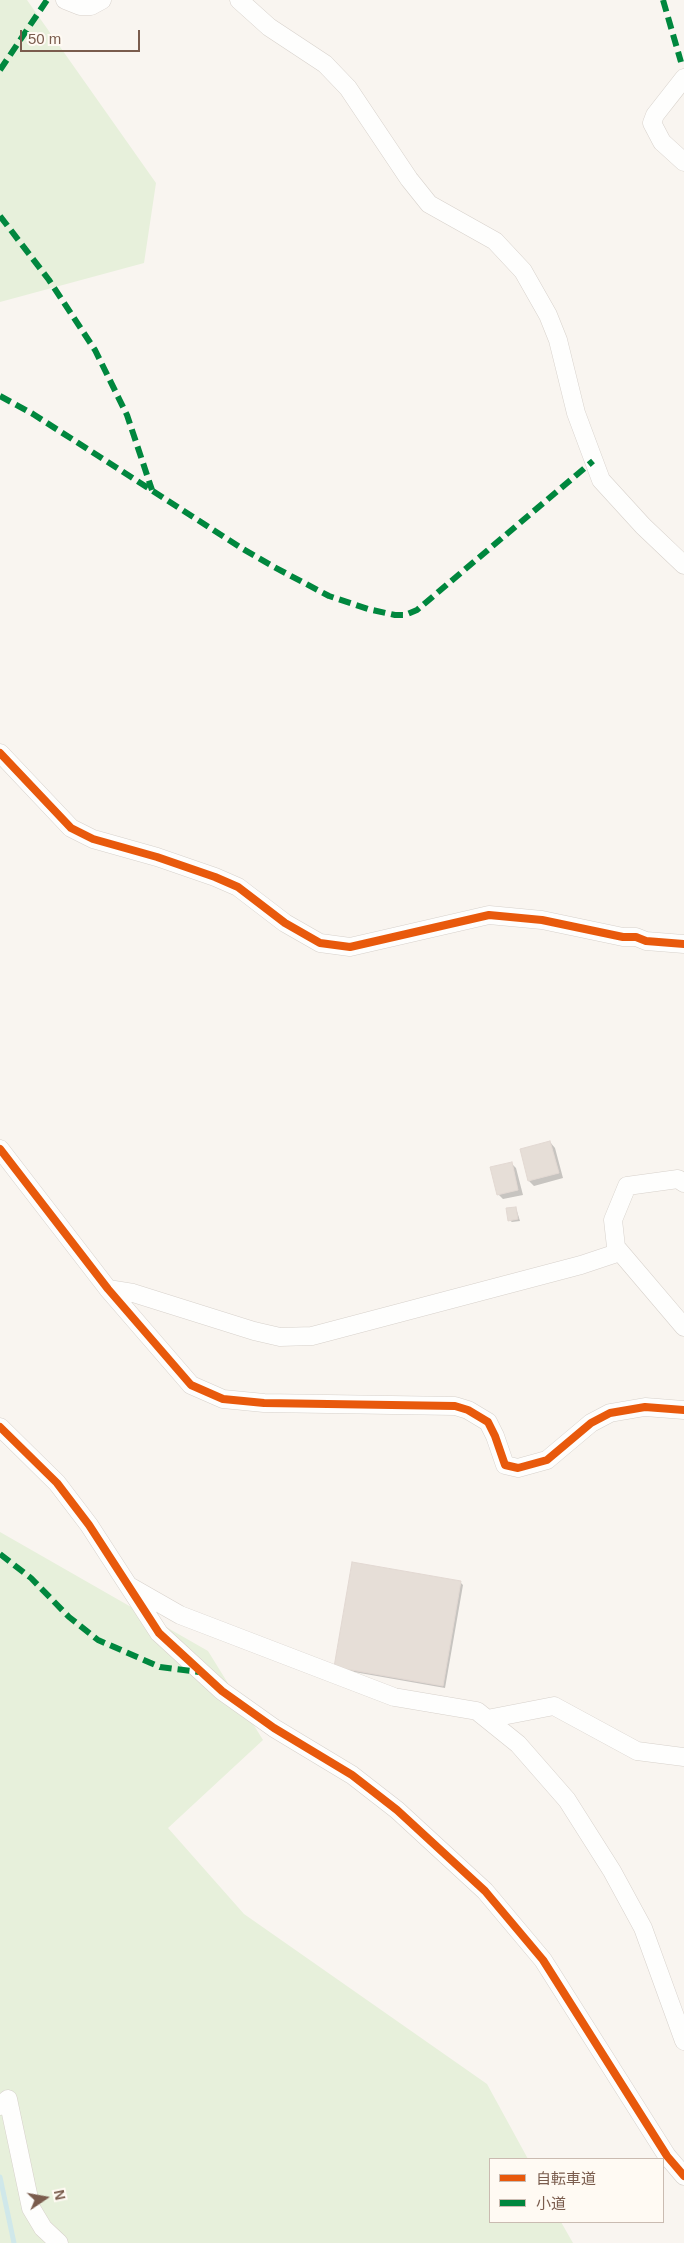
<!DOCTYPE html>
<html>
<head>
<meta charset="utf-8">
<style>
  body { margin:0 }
  #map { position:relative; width:684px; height:2243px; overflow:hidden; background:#f9f5f0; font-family:Arial,"Noto Sans JP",sans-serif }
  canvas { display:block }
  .legend { position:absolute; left:489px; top:2158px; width:175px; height:65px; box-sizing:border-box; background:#fffaf3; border:1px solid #cabbb1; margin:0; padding:6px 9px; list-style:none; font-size:15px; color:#7a5c4d }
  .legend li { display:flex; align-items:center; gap:10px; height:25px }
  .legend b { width:25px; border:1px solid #cabbb1 }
  .north { position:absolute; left:20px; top:2173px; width:50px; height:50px; -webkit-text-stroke:4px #fffaf3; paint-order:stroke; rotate:78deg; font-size:14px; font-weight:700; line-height:20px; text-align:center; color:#7a5c4d }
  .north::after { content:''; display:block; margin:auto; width:18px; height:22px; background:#7a5c4d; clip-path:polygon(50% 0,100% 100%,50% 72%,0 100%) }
  .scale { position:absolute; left:20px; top:30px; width:120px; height:22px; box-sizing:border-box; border:2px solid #7a5c4d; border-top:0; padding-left:6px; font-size:15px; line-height:18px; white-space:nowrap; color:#7a5c4d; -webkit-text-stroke:4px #fffaf3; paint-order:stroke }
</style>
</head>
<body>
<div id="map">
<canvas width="684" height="2243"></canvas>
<ul class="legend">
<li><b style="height:6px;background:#e8590c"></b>自転車道</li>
<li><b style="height:6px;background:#00873e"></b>小道</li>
</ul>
<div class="north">N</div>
<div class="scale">50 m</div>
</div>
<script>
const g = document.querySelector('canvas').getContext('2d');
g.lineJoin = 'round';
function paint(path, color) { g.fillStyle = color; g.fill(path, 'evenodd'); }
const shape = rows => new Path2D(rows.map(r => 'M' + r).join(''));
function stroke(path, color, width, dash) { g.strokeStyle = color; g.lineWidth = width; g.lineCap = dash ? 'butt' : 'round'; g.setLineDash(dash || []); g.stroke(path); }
const green = shape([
  [0,0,27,0,156,183,144,263,0,302],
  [0,1532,208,1651,263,1740,168,1828,244,1914,487,2084,528,2159,490,2159,490,2222,561,2222,573,2243,0,2243]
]);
const shadow = shape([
  [550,1142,555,1148,563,1178,534,1186,529,1181],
  [511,1163,516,1168,523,1195,503,1199,498,1194],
  [516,1208,520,1221,512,1222,509,1220],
  [460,1582,463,1585,445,1688,337,1669]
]);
const stream = shape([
  [0,2177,14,2243]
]);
const building = shape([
  [550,1141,559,1173,528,1181,520,1149,550,1141],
  [512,1162,518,1190,497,1195,490,1167,512,1162],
  [516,1207,518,1219,508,1221,506,1208,516,1207],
  [352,1562,461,1581,443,1686,334,1667,352,1562]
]);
const street = shape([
  [65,0,80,6,91,6,102,0],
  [239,0,269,27,325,64,348,88,409,179,429,204,495,241,523,271,548,315,558,340,576,413,601,480,643,526,684,565],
  [684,78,655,115,652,123,662,142,684,162],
  [0,753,71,828,93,839,157,857,215,877,238,887,285,923,320,943,350,947,489,915,542,920,623,937,636,937,646,941,684,944],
  [0,1149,108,1289,191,1385,223,1399,264,1403,455,1406,468,1410,488,1422,495,1436,505,1465,518,1468,547,1460,591,1423,610,1413,645,1407,684,1410],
  [684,1183,678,1179,627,1186,613,1220,616,1247,684,1327],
  [108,1289,133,1293,254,1331,280,1337,312,1336,581,1265,620,1252],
  [0,1427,57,1483,89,1525,159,1633,222,1691,274,1728,352,1775,397,1810,485,1891,543,1960,667,2156,684,2176],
  [131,1587,180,1615,394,1697,477,1711,518,1744,567,1800,612,1871,643,1928,684,2041],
  [487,1719,554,1706,637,1751,684,1757],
  [0,2106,8,2099,31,2208,43,2228,59,2243]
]);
const quiet = shape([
  [663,0,681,62],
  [0,70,47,0],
  [0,216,49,280,95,350,127,415,152,490],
  [0,396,33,414,243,549,274,567,329,596,368,609,395,615,405,615,417,610,593,461],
  [0,1554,31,1578,69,1617,98,1640,160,1667,199,1672]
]);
const cycleway = shape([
  [0,753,71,828,93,839,157,857,215,877,238,887,285,923,320,943,350,947,489,915,542,920,623,937,636,937,646,941,684,944],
  [0,1149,108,1289,191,1385,223,1399,264,1403,455,1406,468,1410,488,1422,495,1436,505,1465,518,1468,547,1460,591,1423,610,1413,645,1407,684,1410],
  [0,1427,57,1483,89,1525,159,1633,222,1691,274,1728,352,1775,397,1810,485,1891,543,1960,667,2156,684,2176]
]);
paint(green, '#e7f0db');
paint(shadow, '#0003');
stroke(stream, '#d0e8ea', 5);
paint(building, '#e6ded7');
stroke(building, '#e2d8d2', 1);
stroke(street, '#d7d1cb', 19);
stroke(street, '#fefefd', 18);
stroke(quiet, '#00873e', 6, [12, 6]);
stroke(cycleway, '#e8590c', 8);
</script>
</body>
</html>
